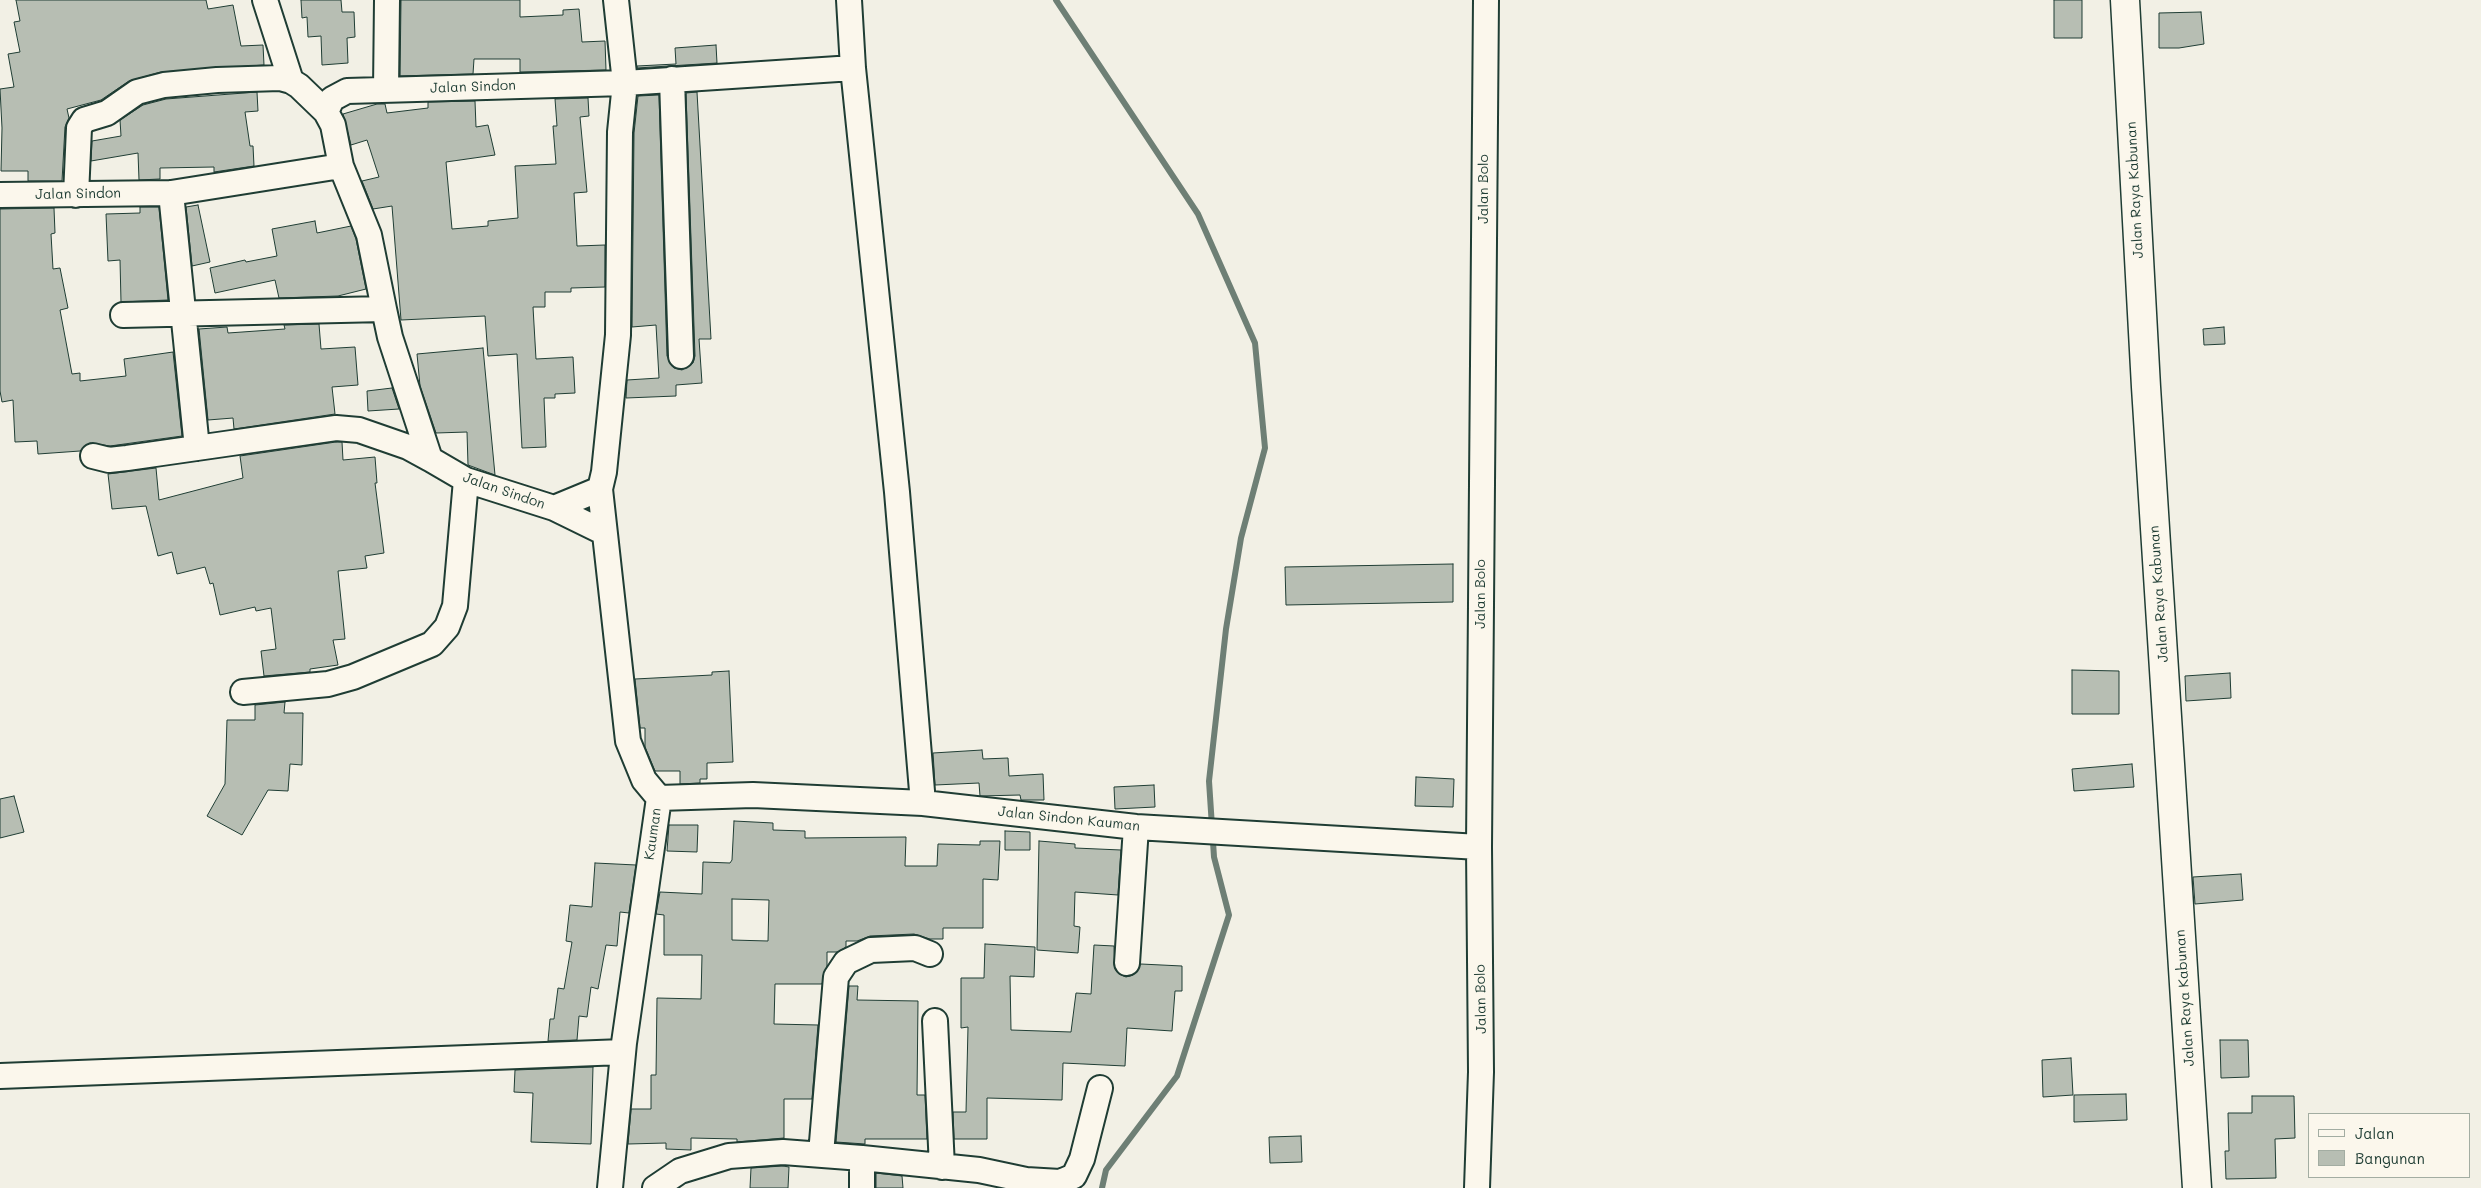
<!DOCTYPE html>
<html>
<head>
<meta charset="utf-8">
<style>
  body { margin:0 }
  #map { position:relative; width:2481px; height:1188px; overflow:hidden; background:#f2f0e5; font-family:Mali,sans-serif }
  canvas { display:block }
  .legend { position:absolute; left:2308px; top:1113px; width:162px; height:65px; box-sizing:border-box; background:#fbf7ec; border:1px solid #a3ada2; margin:0; padding:6px 9px; list-style:none; font-size:15px; color:#1f3d34 }
  .legend li { display:flex; align-items:center; gap:10px; height:25px }
  .legend b { width:25px; border:1px solid #a3ada2 }
</style>
</head>
<body>
<div id="map">
<canvas width="2481" height="1188"></canvas>
<ul class="legend">
<li><b style="height:6px;background:#fbf7ec"></b>Jalan</li>
<li><b style="height:14px;background:#b7beb3"></b>Bangunan</li>
</ul>
</div>
<script>
const g = document.querySelector('canvas').getContext('2d');
g.lineJoin = 'round';
const shape = rows => new Path2D(rows.map(r => 'M' + r).join(''));
function stroke(path, color, width, dash) { g.strokeStyle = color; g.lineWidth = width; g.lineCap = dash ? 'butt' : 'round'; g.setLineDash(dash || []); g.stroke(path); }
function paint(path, color) { g.fillStyle = color; g.fill(path, 'evenodd'); }
function drawText(font, color, halo, rows, align = 'center') {
  g.font = font + ' Mali,sans-serif'; g.lineWidth = 4; g.setLineDash([]); g.textBaseline = 'middle'; g.strokeStyle = halo; g.fillStyle = color; for (const [text, x, y, turn = 0] of rows) {
    g.save(); g.translate(x, y); g.rotate((+turn || 0) * Math.PI / 180); g.textAlign = isNaN(turn) ? turn : align; if (halo) g.strokeText(text, 0, 0); g.fillText(text, 0, 0); g.restore();
  }
}
const stream = shape([
  [1056,0,1198,214,1255,343,1265,448,1241,538,1226,629,1209,781,1214,857,1229,915,1177,1076,1106,1170,1102,1188]
]);
const building = shape([
  [16,0,206,0,208,9,233,5,241,46,263,45,264,65,161,72,129,81,101,100,67,109,69,118,65,127,62,181,28,181,28,171,1,171,2,128,0,89,14,87,8,54,20,52,14,22,20,21,16,0],
  [301,0,341,0,342,12,354,12,355,37,347,38,348,63,322,65,321,36,308,37,307,17,302,18,301,0],
  [401,0,520,0,520,17,563,15,563,10,579,9,582,42,605,41,606,70,520,72,520,59,474,59,473,74,400,76,401,0],
  [2054,0,2082,0,2082,38,2054,38,2054,0],
  [2201,12,2204,44,2179,48,2159,48,2159,13,2201,12],
  [716,45,717,63,637,68,637,66,676,64,675,48,716,45],
  [257,92,258,111,245,112,250,146,253,146,254,166,214,172,214,167,160,168,160,179,139,180,138,153,91,161,92,141,121,136,120,120,143,105,166,99,257,92],
  [697,92,711,339,699,339,702,383,676,385,676,396,626,398,627,380,659,378,656,325,632,327,634,133,638,96,659,95,667,356,674,368,682,370,693,363,695,356,686,93,697,92],
  [588,98,589,116,580,117,587,192,574,193,577,246,605,245,605,287,571,288,571,292,545,292,545,307,533,307,536,359,573,357,575,393,555,394,555,398,544,398,546,447,522,448,517,354,488,356,485,316,401,320,392,206,373,209,362,181,379,177,367,140,351,145,343,114,377,104,385,104,387,113,428,108,428,102,475,101,476,127,488,125,495,155,446,162,452,229,488,226,488,221,518,218,515,166,556,164,553,126,557,126,555,99,588,98],
  [198,205,210,262,192,266,186,207,198,205],
  [140,207,159,207,168,300,121,302,120,260,108,261,106,214,140,213,140,207],
  [54,208,55,233,51,234,53,269,60,268,68,308,60,310,72,374,80,373,80,381,126,376,124,359,173,352,182,436,110,446,90,443,80,451,38,454,37,441,15,442,13,400,2,402,0,391,0,209,54,208],
  [315,221,317,233,351,226,356,239,366,289,338,296,279,298,275,280,215,293,210,268,245,260,246,262,277,256,272,229,315,221],
  [319,324,321,349,355,347,358,385,332,387,335,414,234,429,233,418,208,420,199,329,227,327,228,333,285,329,284,325,319,324],
  [2224,327,2225,344,2204,345,2203,329,2224,327],
  [483,348,495,475,468,465,467,432,436,433,420,386,417,354,483,348],
  [392,388,399,409,368,411,367,391,392,388],
  [336,442,342,442,343,460,375,457,377,483,375,483,384,553,365,556,367,568,338,571,345,639,333,640,338,665,310,669,310,672,264,676,261,651,276,649,271,608,256,611,255,607,220,615,213,583,210,584,205,567,177,574,172,552,158,556,146,506,112,509,108,474,156,468,159,500,243,478,240,456,336,442],
  [1453,564,1453,602,1286,605,1285,567,1453,564],
  [2072,670,2119,671,2119,714,2072,714,2072,670],
  [729,671,733,762,707,763,707,779,700,779,700,783,680,784,680,771,655,771,645,747,645,728,640,728,635,679,712,675,712,672,729,671],
  [2230,673,2231,698,2186,701,2185,676,2230,673],
  [285,702,284,713,303,713,302,765,290,764,288,791,268,790,242,835,207,816,225,784,227,720,255,720,255,705,285,702],
  [982,750,983,759,1008,758,1009,776,1043,774,1044,800,1021,800,1020,795,980,796,979,783,935,785,933,753,982,750],
  [2132,764,2134,787,2074,791,2072,769,2132,764],
  [1416,777,1454,779,1453,807,1415,806,1416,777],
  [1154,785,1155,807,1115,809,1114,787,1154,785],
  [14,796,24,832,0,838,0,799,14,796],
  [734,821,773,823,773,830,805,831,805,838,906,837,905,866,937,866,938,844,980,845,980,841,1000,841,998,880,983,879,983,928,943,928,943,939,930,939,914,934,870,936,857,941,846,941,846,947,838,952,827,952,827,966,822,984,775,984,774,1024,818,1025,812,1099,784,1099,784,1138,737,1142,737,1139,691,1138,691,1150,666,1149,666,1143,628,1144,631,1109,651,1109,651,1075,656,1075,657,998,701,999,702,955,664,955,664,915,656,914,660,892,702,894,703,862,730,863,732,860,734,821],
  [732,899,769,900,768,941,732,940,732,899],
  [669,825,698,825,697,852,667,851,669,825],
  [1005,831,1030,832,1030,850,1005,850,1005,831],
  [1039,841,1075,844,1075,848,1121,850,1118,895,1075,892,1074,926,1080,927,1078,953,1037,950,1039,841],
  [595,863,636,865,629,913,620,912,617,946,606,945,598,989,591,987,587,1017,579,1016,577,1040,548,1041,550,1019,554,1019,558,988,564,989,572,942,566,941,570,905,592,907,595,863],
  [2241,874,2243,900,2195,904,2193,877,2241,874],
  [985,944,1035,947,1034,977,1010,976,1011,1030,1071,1032,1076,993,1091,994,1094,945,1114,946,1115,969,1119,974,1126,977,1133,975,1141,964,1182,966,1182,991,1175,991,1172,1031,1127,1028,1125,1066,1063,1063,1062,1100,987,1098,987,1139,954,1139,953,1112,966,1112,968,1027,961,1028,961,978,984,978,985,944],
  [849,986,858,986,857,1000,918,1001,917,1095,925,1095,927,1139,865,1139,865,1144,836,1142,849,986],
  [2220,1040,2248,1040,2249,1077,2221,1078,2220,1040],
  [2071,1058,2073,1095,2043,1097,2042,1060,2071,1058],
  [593,1067,591,1144,531,1142,533,1093,514,1092,515,1070,593,1067],
  [2126,1094,2127,1120,2074,1122,2074,1095,2126,1094],
  [2252,1096,2294,1096,2295,1138,2275,1139,2276,1178,2226,1179,2225,1151,2229,1151,2228,1113,2252,1113,2252,1096],
  [1301,1136,1302,1162,1270,1163,1269,1137,1301,1136],
  [783,1166,789,1167,788,1188,750,1188,751,1168,783,1166],
  [876,1173,902,1176,903,1188,876,1188,876,1173]
]);
const minor = shape([
  [265,0,291,81],
  [616,0,625,83,853,68],
  [849,0,853,68,897,492,923,803],
  [672,79,681,356],
  [386,90,387,0],
  [341,166,369,235,384,309],
  [171,193,197,448],
  [0,195,171,193,341,166,333,125,326,112,332,99,347,91,625,83,620,132,618,335,604,472,600,489,628,741,644,780,659,798,624,1043,610,1188],
  [76,195,79,128,84,120,107,113,137,92,164,85,217,80,280,78,291,81,299,86,326,112],
  [123,315,384,309,390,337,430,459,466,480,554,508,603,532],
  [93,456,109,460,127,458,336,428,359,430,408,447,430,459],
  [554,508,600,489],
  [243,692,328,684,353,677,432,644,447,627,455,606,466,480],
  [659,798,753,795,923,803,1136,827,1479,847],
  [1127,963,1136,827],
  [935,1021,942,1167],
  [0,1076,623,1052],
  [821,1154,836,977,846,962,871,950,915,948,930,954],
  [862,1158,862,1188],
  [655,1188,680,1171,729,1156,783,1152,862,1158,979,1170,1026,1180,1060,1182,1074,1176,1082,1159,1100,1088],
  [1477,1188,1481,1072,1479,847,1486,0]
]);
const tertiary = shape([
  [2125,0,2146,387,2197,1188]
]);
const streetNames = [
  ["Jalan Sindon",473,87,-2],
  ["Jalan Bolo",1484,189,-90],
  ["Jalan Raya Kabunan",2135,190,-93],
  ["Jalan Sindon",78,194,-1],
  ["Jalan Sindon",504,491,19],
  ["Jalan Bolo",1481,594,-90],
  ["Jalan Raya Kabunan",2159,594,-94],
  ["Jalan Sindon Kauman",1069,819,6],
  ["Kauman",653,834,-82],
  ["Jalan Raya Kabunan",2185,998,-94],
  ["Jalan Bolo",1481,999,-91]
];
stroke(stream, '#6e7f75', 6);
paint(building, '#b7beb3');
stroke(building, '#1f3d34', 1);
stroke(minor, '#1f3d34', 28);
stroke(tertiary, '#1f3d34', 31);
stroke(minor, '#fbf7ec', 24);
stroke(tertiary, '#fbf7ec', 28);
drawText('14px', '#1f3d34', '#fbf7ec', streetNames);
</script>
</body>
</html>
